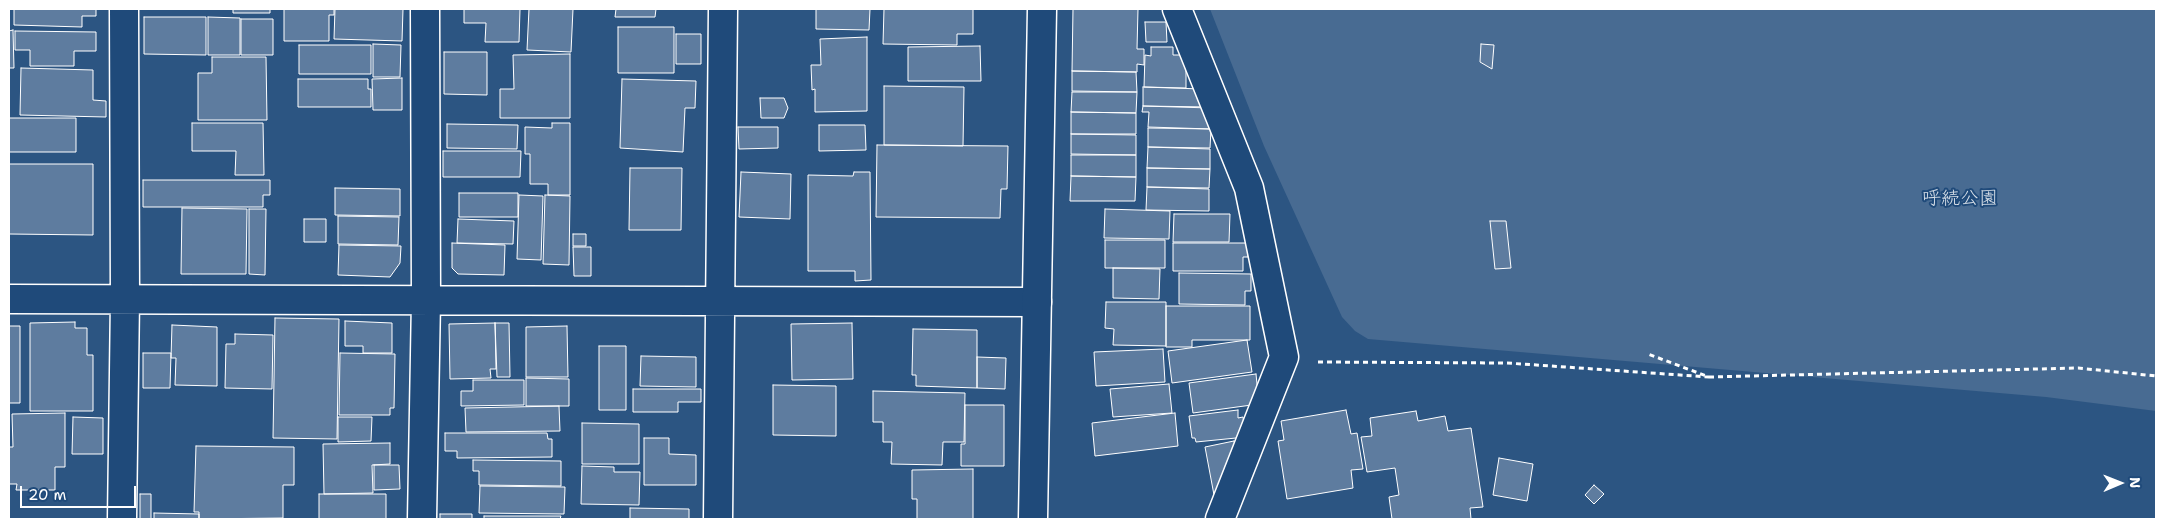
<!DOCTYPE html>
<html>
<head>
<meta charset="utf-8">
<style>
  body { margin:0 }
  #map { position:relative; width:2165px; height:528px; overflow:hidden; background:#2c5582; font-family:"Shantell Sans",sans-serif }
  canvas { display:block }
  .frame { position:absolute; inset:0; border:10px solid #fff; pointer-events:none }
  .north { position:absolute; left:2095px; top:458px; width:50px; height:50px; -webkit-text-stroke:4px #1f4a7a; paint-order:stroke; rotate:89deg; font-size:14px; font-weight:700; line-height:20px; text-align:center; color:#fff }
  .north::after { content:''; display:block; margin:auto; width:18px; height:22px; background:#fff; clip-path:polygon(50% 0,100% 100%,50% 72%,0 100%) }
  .scale { position:absolute; left:20px; top:486px; width:116px; height:22px; box-sizing:border-box; border:2px solid #fff; border-top:0; padding-left:6px; font-size:15px; line-height:18px; white-space:nowrap; color:#fff; -webkit-text-stroke:4px #1f4a7a; paint-order:stroke }
</style>
</head>
<body>
<div id="map">
<canvas width="2165" height="528"></canvas>
<div class="frame"></div>
<div class="north">N</div>
<div class="scale">20 m</div>
</div>
<script>
const g = document.querySelector('canvas').getContext('2d');
g.lineJoin = 'round';
function paint(path, color) { g.fillStyle = color; g.fill(path, 'evenodd'); }
const shape = rows => new Path2D(rows.map(r => 'M' + r).join(''));
function stroke(path, color, width, dash) { g.strokeStyle = color; g.lineWidth = width; g.lineCap = dash ? 'butt' : 'round'; g.setLineDash(dash || []); g.stroke(path); }
function drawText(font, color, halo, rows, align = 'center') {
  g.font = font + ' "Shantell Sans","Klee One",sans-serif'; g.lineWidth = 4; g.setLineDash([]); g.textBaseline = 'middle'; g.strokeStyle = halo; g.fillStyle = color; for (const [text, x, y, turn = 0] of rows) {
    g.save(); g.translate(x, y); g.rotate((+turn || 0) * Math.PI / 180); g.textAlign = isNaN(turn) ? turn : align; if (halo) g.strokeText(text, 0, 0); g.fillText(text, 0, 0); g.restore();
  }
}
const green = shape([
  [1210,9,2156,9,2156,411,2046,397,1368,339,1355,331,1342,317,1264,146]
]);
const building = shape([
  [14,9,96,9,96,16,82,16,82,27,14,25,14,9],
  [233,9,270,9,270,13,233,13,233,9],
  [284,9,334,9,334,15,329,15,329,41,284,41,284,9],
  [335,9,403,9,402,41,334,39,335,9],
  [464,9,520,9,519,42,485,42,486,23,464,23,464,9],
  [529,9,573,9,571,52,527,50,529,9],
  [616,9,656,9,655,17,615,17,616,9],
  [816,9,870,9,869,30,816,29,816,9],
  [884,9,973,9,973,34,957,34,957,45,883,44,884,9],
  [1073,9,1138,9,1137,49,1144,49,1144,65,1137,64,1137,72,1072,71,1073,9],
  [144,17,206,17,206,55,144,54,144,17],
  [208,17,240,18,240,55,208,55,208,17],
  [241,19,273,19,273,55,241,55,241,19],
  [1145,22,1166,22,1167,42,1146,42,1145,22],
  [618,27,674,27,674,73,618,73,618,27],
  [13,30,14,68,9,68,9,31,13,30],
  [15,31,96,32,96,51,74,51,74,66,30,66,30,50,15,50,15,31],
  [676,34,701,34,701,64,676,64,676,34],
  [867,37,867,111,815,112,815,89,812,90,811,65,821,65,820,39,867,37],
  [373,44,401,45,400,77,373,77,373,44],
  [1481,44,1494,45,1492,69,1480,62,1481,44],
  [299,45,371,45,371,74,299,74,299,45],
  [980,46,981,81,908,81,908,47,980,46],
  [1151,47,1173,47,1173,55,1186,55,1186,88,1144,87,1145,55,1151,56,1151,47],
  [444,52,487,52,487,95,444,94,444,52],
  [570,54,570,118,500,118,500,89,514,89,513,55,570,54],
  [212,57,266,57,267,120,198,120,198,73,212,73,212,57],
  [21,68,93,70,93,100,106,101,106,117,20,115,21,68],
  [1072,71,1136,72,1137,92,1072,91,1072,71],
  [402,78,402,110,373,110,372,79,402,78],
  [298,79,368,79,368,89,371,89,371,107,298,107,298,79],
  [622,79,696,81,695,108,685,108,683,152,620,148,622,79],
  [884,86,964,87,963,146,884,145,884,86],
  [1143,87,1202,89,1211,107,1143,106,1143,87],
  [1072,92,1137,92,1136,113,1071,112,1072,92],
  [760,98,784,98,788,108,784,118,761,118,760,98],
  [1143,106,1211,108,1211,129,1148,127,1149,112,1142,112,1143,106],
  [1071,112,1136,113,1136,134,1071,134,1071,112],
  [9,118,76,118,76,152,9,152,9,118],
  [192,123,263,123,264,175,235,175,236,151,192,151,192,123],
  [552,123,570,123,570,195,548,195,548,184,530,184,530,154,525,154,525,127,552,128,552,123],
  [447,124,518,125,517,149,447,148,447,124],
  [819,125,865,125,866,150,819,151,819,125],
  [738,127,778,127,778,148,739,149,738,127],
  [1148,128,1211,129,1210,148,1148,147,1148,128],
  [1071,134,1136,135,1136,155,1071,154,1071,134],
  [877,145,1008,146,1007,189,1001,189,1000,218,876,217,877,145],
  [1148,147,1210,149,1210,169,1147,168,1148,147],
  [443,151,521,151,520,177,443,177,443,151],
  [1071,155,1136,155,1136,177,1071,176,1071,155],
  [9,164,93,164,93,235,9,234,9,164],
  [630,168,682,168,681,230,629,230,630,168],
  [1147,168,1210,169,1209,188,1147,187,1147,168],
  [741,172,791,174,790,219,739,217,741,172],
  [854,172,870,172,871,280,855,281,855,271,808,271,808,175,853,176,854,172],
  [1071,176,1136,177,1135,201,1070,201,1071,176],
  [143,180,270,180,270,195,263,195,263,207,143,207,143,180],
  [1147,187,1209,189,1209,211,1146,210,1147,187],
  [335,188,400,189,400,216,335,215,335,188],
  [459,193,518,193,518,217,459,217,459,193],
  [519,195,543,196,541,260,517,259,519,195],
  [545,195,570,196,569,265,543,264,545,195],
  [182,208,247,209,246,274,181,274,182,208],
  [249,209,266,209,265,275,249,274,249,209],
  [1105,209,1170,211,1169,239,1104,238,1105,209],
  [1174,214,1230,214,1229,242,1173,242,1174,214],
  [338,216,399,217,398,245,338,244,338,216],
  [304,219,326,219,326,242,304,242,304,219],
  [458,219,514,221,513,244,457,243,458,219],
  [1490,221,1506,221,1511,268,1495,269,1490,221],
  [573,234,586,234,586,246,573,246,573,234],
  [1105,240,1165,240,1165,268,1105,268,1105,240],
  [452,243,505,245,504,275,458,274,452,268,452,243],
  [1173,243,1247,243,1248,257,1243,257,1243,271,1173,271,1173,243],
  [339,245,401,246,400,263,390,277,338,275,339,245],
  [573,247,591,247,591,276,574,276,573,247],
  [1113,268,1160,269,1159,299,1113,298,1113,268],
  [1179,273,1251,274,1251,291,1245,291,1245,305,1179,304,1179,273],
  [1106,302,1166,302,1166,346,1113,345,1114,329,1105,328,1106,302],
  [1166,306,1250,306,1250,340,1192,340,1192,347,1166,347,1166,306],
  [275,318,339,319,337,439,273,438,275,318],
  [345,321,392,323,392,353,363,353,363,346,345,346,345,321],
  [75,322,75,328,87,328,87,355,93,355,93,411,30,411,30,323,75,322],
  [495,323,496,369,490,369,491,378,450,379,449,324,495,323],
  [495,323,509,323,510,377,497,377,495,323],
  [852,323,853,379,792,380,791,324,852,323],
  [172,325,217,327,217,386,175,385,176,358,171,358,172,325],
  [9,326,20,326,20,403,9,403,9,326],
  [567,326,568,377,526,377,526,327,567,326],
  [913,329,977,330,977,388,916,386,916,375,912,375,913,329],
  [235,334,273,335,272,389,225,388,226,344,235,344,235,334],
  [1247,340,1252,372,1172,383,1168,351,1247,340],
  [599,346,626,346,626,410,599,410,599,346],
  [1163,349,1165,382,1096,386,1094,352,1163,349],
  [143,353,171,353,170,388,143,388,143,353],
  [340,353,395,354,394,408,390,408,390,415,339,415,340,353],
  [641,356,696,357,696,387,640,386,641,356],
  [977,357,1006,358,1005,389,977,388,977,357],
  [1256,374,1259,404,1193,413,1189,383,1256,374],
  [526,378,569,379,569,406,526,406,526,378],
  [473,380,524,380,524,405,461,406,461,391,473,391,473,380],
  [1169,384,1172,413,1113,417,1110,389,1169,384],
  [773,385,836,386,836,436,773,435,773,385],
  [633,389,701,389,701,402,678,402,678,412,633,412,633,389],
  [873,391,965,393,964,442,943,442,942,465,891,464,892,442,883,442,883,422,873,422,873,391],
  [965,405,1004,405,1004,466,961,466,961,444,965,444,965,405],
  [559,406,560,431,466,432,465,408,559,406],
  [1238,410,1238,418,1243,417,1246,437,1196,442,1195,438,1192,438,1189,416,1238,410],
  [1346,410,1351,434,1357,433,1363,469,1351,470,1353,488,1287,499,1278,441,1284,440,1281,421,1346,410],
  [1416,411,1418,421,1445,416,1448,431,1471,428,1483,507,1470,508,1471,519,1392,519,1389,497,1399,495,1395,468,1367,472,1361,437,1372,436,1370,418,1416,411],
  [65,413,65,467,55,467,55,490,16,490,17,484,9,484,9,447,13,447,12,414,65,413],
  [1175,413,1178,446,1095,456,1092,423,1175,413],
  [73,417,103,418,103,454,72,454,73,417],
  [338,417,372,417,371,441,338,442,338,417],
  [582,423,639,424,639,464,582,464,582,423],
  [445,433,547,433,548,439,552,439,552,457,457,458,457,451,445,451,445,433],
  [644,438,669,438,669,454,696,455,696,485,644,485,644,438],
  [1234,441,1238,458,1217,511,1205,447,1234,441],
  [390,443,390,464,372,465,373,493,324,494,323,444,390,443],
  [196,446,294,447,294,485,283,485,283,518,199,519,199,512,194,512,196,446],
  [1499,458,1533,464,1527,501,1493,495,1499,458],
  [473,460,561,461,561,486,479,485,479,471,473,471,473,460],
  [374,465,399,465,400,489,374,490,374,465],
  [582,466,614,467,614,472,640,472,639,505,581,504,582,466],
  [973,469,973,519,917,519,917,499,912,499,912,470,973,469],
  [1594,485,1604,494,1594,504,1585,495,1594,485],
  [480,486,565,487,564,514,479,513,480,486],
  [140,494,151,494,151,519,140,519,140,494],
  [319,494,386,494,386,519,319,519,319,494],
  [630,508,689,509,689,519,630,519,630,508],
  [154,513,199,514,199,519,154,519,154,513],
  [440,514,472,514,472,519,440,519,440,514],
  [484,516,561,516,560,519,484,519,484,516]
]);
const path = shape([
  [1318,362,1507,363,1709,377,1648,354],
  [1709,377,2078,368,2156,376]
]);
const minor = shape([
  [1177,9,1249,188,1284,357,1220,519],
  [9,299,1037,302],
  [122,519,125,299,124,9],
  [422,519,426,300,425,9],
  [718,519,723,9]
]);
const tertiary = shape([
  [1033,519,1042,9]
]);
const parkNames = [
  ["呼続公園",1960,199]
];
paint(green, '#486b92');
paint(building, '#5e7c9f');
stroke(building, '#fff', 1);
stroke(minor, '#fff', 31);
stroke(tertiary, '#fff', 31);
stroke(path, '#fff', 3, [5, 4]);
stroke(minor, '#1f4a7a', 28);
stroke(tertiary, '#1f4a7a', 28);
drawText('19px', '#dae1e9', '#1f4a7a', parkNames);
</script>
</body>
</html>
